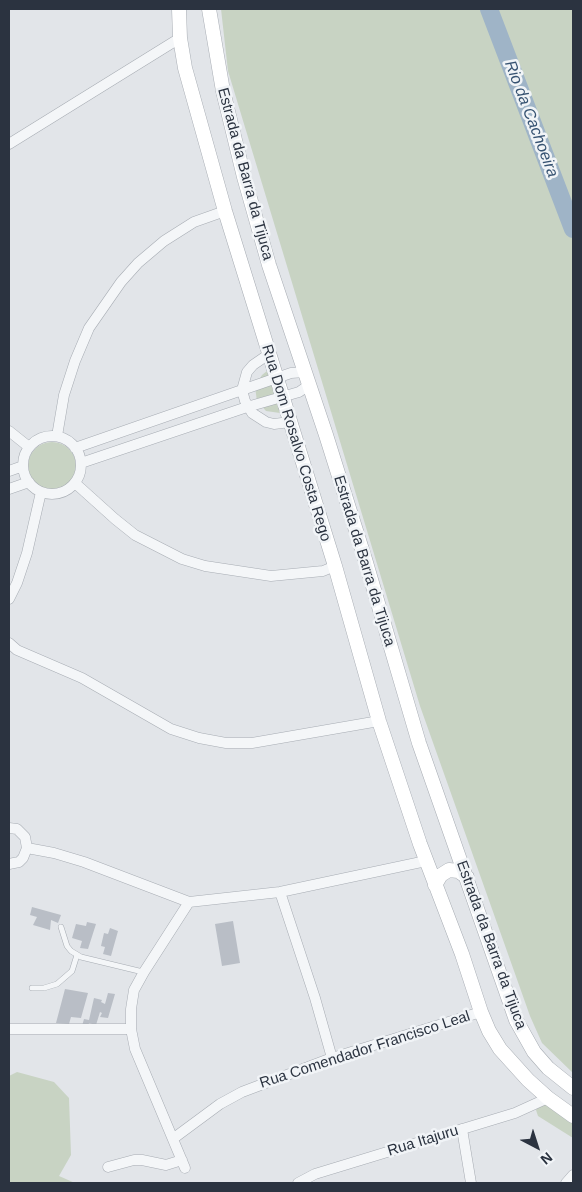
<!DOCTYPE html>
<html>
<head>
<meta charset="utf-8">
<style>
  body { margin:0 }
  #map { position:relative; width:582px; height:1192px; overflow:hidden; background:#e2e5e9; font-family:Arial,sans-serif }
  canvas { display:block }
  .frame { position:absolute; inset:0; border:10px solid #2b3340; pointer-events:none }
  .north { position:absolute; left:512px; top:1122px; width:50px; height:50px; -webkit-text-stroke:4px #f1f4f7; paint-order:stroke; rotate:140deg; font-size:14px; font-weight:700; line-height:20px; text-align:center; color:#2b3340 }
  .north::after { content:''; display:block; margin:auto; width:18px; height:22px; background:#2b3340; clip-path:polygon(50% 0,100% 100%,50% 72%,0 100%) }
</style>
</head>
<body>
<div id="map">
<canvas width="582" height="1192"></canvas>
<div class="frame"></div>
<div class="north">N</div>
</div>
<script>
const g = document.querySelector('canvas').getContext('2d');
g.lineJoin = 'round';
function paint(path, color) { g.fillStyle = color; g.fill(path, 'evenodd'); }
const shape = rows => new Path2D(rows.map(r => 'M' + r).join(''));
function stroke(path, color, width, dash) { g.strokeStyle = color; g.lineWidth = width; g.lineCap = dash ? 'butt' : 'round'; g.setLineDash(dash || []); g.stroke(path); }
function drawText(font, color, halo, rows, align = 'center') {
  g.font = font + ' Arial,sans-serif'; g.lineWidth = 5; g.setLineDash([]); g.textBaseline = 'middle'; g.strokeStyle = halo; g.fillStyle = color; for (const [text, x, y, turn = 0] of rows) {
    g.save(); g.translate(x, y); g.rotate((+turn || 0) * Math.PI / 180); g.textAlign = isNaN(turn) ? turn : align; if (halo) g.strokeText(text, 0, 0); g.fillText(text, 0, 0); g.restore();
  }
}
const green = shape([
  [221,9,573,9,573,1073,542,1043,530,1016,420,706,228,71],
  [267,371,280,413,266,411,257,401,255,387,262,375],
  '28 466a24 24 0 1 1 48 0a24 24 0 1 1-48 0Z',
  [17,1072,54,1082,69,1098,71,1155,59,1176,75,1183,9,1183,9,1076],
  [544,1102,573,1120,573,1138,538,1116,536,1110,539,1105]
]);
const river = shape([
  [489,9,573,229]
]);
const building = shape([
  [32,907,61,915,58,923,51,920,50,930,33,925,37,917,30,915],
  [233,921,240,963,222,966,215,924],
  [87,922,96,924,88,949,80,948,82,941,72,938,76,924,86,926],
  [110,928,118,931,111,956,103,954,105,947,101,946,104,933,108,934],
  [65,989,88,993,81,1018,71,1017,69,1024,56,1023],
  [108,993,115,994,108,1018,100,1017,102,1013,100,1012,96,1025,89,1023,88,1026,82,1026,84,1019,89,1020,94,998,102,1000,101,1002,105,1004]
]);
const service = shape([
  [61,927,67,946,71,951,81,957,143,972],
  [32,988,44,988,57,984,72,971,77,955]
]);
const minor = shape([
  [9,144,180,38],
  [269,354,253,365,247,372,242,390,245,401,252,413,266,422,274,424,290,422],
  [9,431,29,447],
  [57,436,64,395,75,361,89,328,121,282,138,263,164,241,194,222,225,211],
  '23 465a29 29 0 1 1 58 0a29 29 0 1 1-58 0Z',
  [75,448,291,373,305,372],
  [81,463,247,407,299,392,309,385],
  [9,471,23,466],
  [75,483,115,519,135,535,182,559,205,566,271,576,323,571,335,566],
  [9,489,29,482],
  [9,599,17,583,27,553,41,492],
  [9,643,17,650,82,678,171,729,199,738,226,743,252,743,379,721],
  [9,828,17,829,25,837,27,848,23,858,19,862,9,864],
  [27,848,54,853,84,862,189,902,280,892,426,861],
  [280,892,315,998,332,1058],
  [9,1029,131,1029],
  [462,1129,471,1183],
  [174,1138,220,1104,242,1092,332,1058,481,1012],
  [108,1167,134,1160,142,1160,166,1165,182,1160],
  [185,1168,135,1049,131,1029,131,1009,134,990,144,972,189,902],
  [298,1183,315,1174,515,1113,548,1098],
  [566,1183,573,1175]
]);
const secondary = shape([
  [179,9,180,38,185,68,225,211,335,566,379,721,420,844,462,954,481,1012,489,1031,500,1049,528,1080,548,1098,573,1116],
  [209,9,223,91,244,177,269,265,326,435,365,559,419,743,516,1020,534,1052,548,1068,573,1088],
  [435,885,441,875,449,870,458,871,467,877]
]);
const streetNames = [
  ["Estrada da Barra da Tijuca",245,174,75],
  ["Rua Dom Rosalvo Costa Rego",296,443,73],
  ["Estrada da Barra da Tijuca",364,561,73],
  ["Estrada da Barra da Tijuca",491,945,70],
  ["Rua Comendador Francisco Leal",365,1050,-18],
  ["Rua Itajuru",423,1141,-17]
];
const waterNames = [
  ["Rio da Cachoeira",531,119,69]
];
paint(green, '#c8d3c3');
stroke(river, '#9fb4c7', 18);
paint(building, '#b9bec6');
stroke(service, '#a7acb3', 6);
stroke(minor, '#a7acb3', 11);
stroke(secondary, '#a7acb3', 15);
stroke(service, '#f4f6f8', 5);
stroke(minor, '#f4f6f8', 10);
stroke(secondary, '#fff', 14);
drawText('15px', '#2b3340', '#f1f4f7', streetNames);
drawText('italic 16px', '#375372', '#f1f4f7', waterNames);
</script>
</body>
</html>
